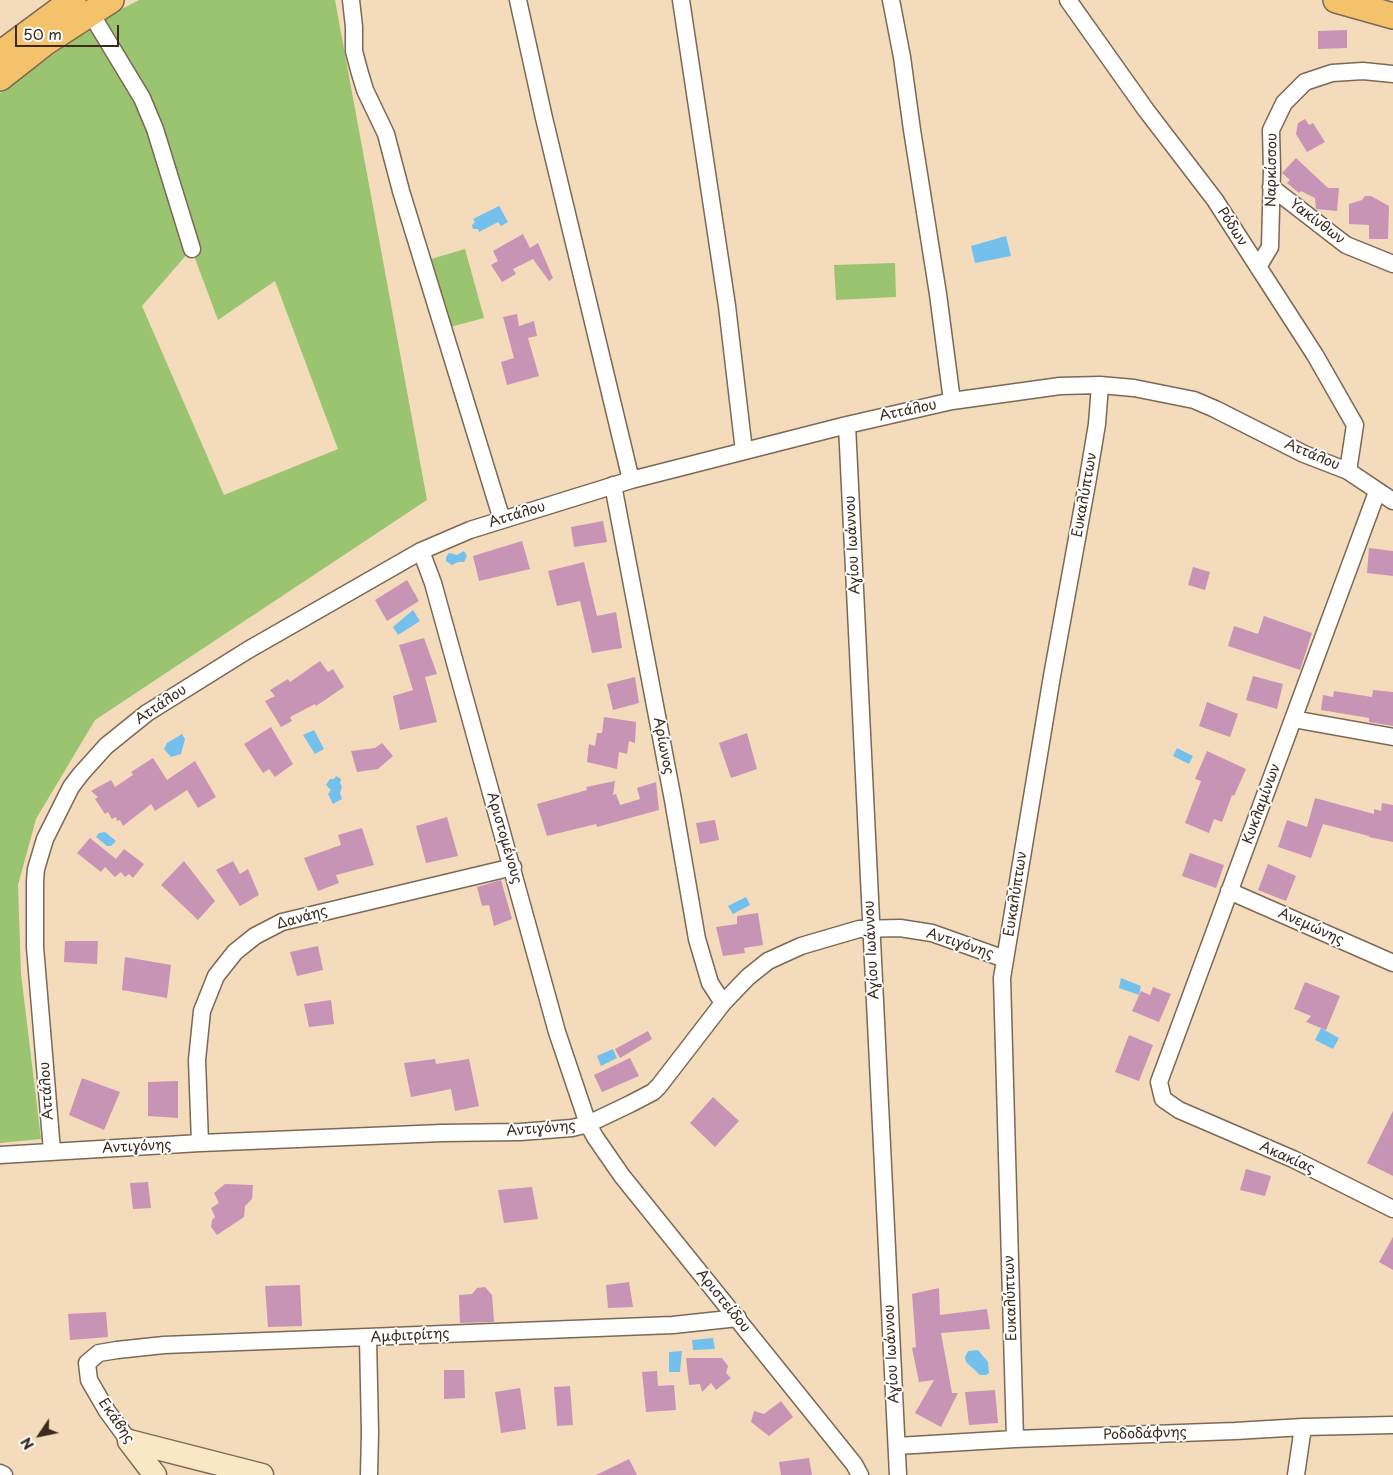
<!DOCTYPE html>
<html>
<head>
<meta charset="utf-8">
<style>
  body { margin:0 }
  #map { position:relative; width:1393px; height:1475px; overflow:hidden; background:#f3dbbc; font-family:"Playpen Sans",sans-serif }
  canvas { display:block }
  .north { position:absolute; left:15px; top:1410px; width:50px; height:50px; -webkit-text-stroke:4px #fff; paint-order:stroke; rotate:236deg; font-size:14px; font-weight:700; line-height:20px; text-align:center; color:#3b2a1e }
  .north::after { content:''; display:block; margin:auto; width:18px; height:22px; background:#3b2a1e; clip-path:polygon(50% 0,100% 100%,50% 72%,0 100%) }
  .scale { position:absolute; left:15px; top:25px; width:104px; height:22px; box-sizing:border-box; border:2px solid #3b2a1e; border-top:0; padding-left:6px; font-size:15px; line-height:18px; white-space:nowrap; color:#3b2a1e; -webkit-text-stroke:4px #fff; paint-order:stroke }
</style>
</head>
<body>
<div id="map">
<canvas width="1393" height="1475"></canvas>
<div class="north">N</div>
<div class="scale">50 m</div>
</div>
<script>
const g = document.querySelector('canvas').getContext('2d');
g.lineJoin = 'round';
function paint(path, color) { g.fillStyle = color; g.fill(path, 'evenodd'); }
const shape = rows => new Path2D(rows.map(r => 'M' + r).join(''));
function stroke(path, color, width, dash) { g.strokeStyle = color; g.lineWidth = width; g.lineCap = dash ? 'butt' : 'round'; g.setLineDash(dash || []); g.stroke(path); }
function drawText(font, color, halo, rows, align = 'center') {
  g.font = font + ' "Playpen Sans",sans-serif'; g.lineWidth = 4; g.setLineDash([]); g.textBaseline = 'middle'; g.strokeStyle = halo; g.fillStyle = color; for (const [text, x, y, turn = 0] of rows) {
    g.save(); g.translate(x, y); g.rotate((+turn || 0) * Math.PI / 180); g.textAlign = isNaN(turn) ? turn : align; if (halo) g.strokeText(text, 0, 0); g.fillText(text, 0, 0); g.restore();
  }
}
const green = shape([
  [139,0,335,0,427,500,95,720,36,819,18,885,21,974,41,1139,0,1143,0,93,76,38,93,29,140,100,189,252,142,306,224,495,338,449,275,281,218,320,194,256,159,129,101,20],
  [465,249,484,318,450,327,431,259],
  [895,263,896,297,836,300,834,265]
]);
const water = shape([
  [499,206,508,222,501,226,498,222,479,232,478,229,473,229,472,225,475,222,473,219],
  [1006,236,1011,256,975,263,971,246],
  [464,551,467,556,464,562,458,562,452,565,446,561,446,557,449,553,457,555],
  [413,610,420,621,398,635,393,627],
  [314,730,324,749,315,754,303,735],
  [182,734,185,739,181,754,171,757,164,749,167,743],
  [1177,748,1193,756,1189,764,1173,756],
  [336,776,341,779,340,783,342,787,340,793,342,799,333,804,328,794,331,790,326,785,330,779,334,779],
  [105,832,116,841,111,846,107,846,96,837,99,833],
  [746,897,750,905,733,914,728,906],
  [1121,978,1141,986,1139,995,1119,988],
  [1321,1028,1339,1038,1333,1049,1315,1040],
  [613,1049,617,1058,601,1066,597,1056],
  [713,1338,715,1349,693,1350,692,1340],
  [978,1350,988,1362,989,1373,986,1375,980,1375,966,1362,965,1357,968,1351],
  [682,1351,680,1372,669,1372,669,1352]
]);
const building = shape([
  [1347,30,1347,48,1318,49,1318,31],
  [1305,119,1309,125,1313,123,1325,142,1307,152,1296,134,1298,123],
  [1296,158,1328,188,1339,188,1337,211,1316,209,1315,198,1301,191,1299,193,1287,183,1290,180,1282,173],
  [1365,196,1371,196,1389,206,1388,239,1369,239,1369,225,1349,224,1349,204,1362,200],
  [523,234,530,248,538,243,553,278,549,281,533,259,513,269,516,274,502,282,491,265,498,261,493,251],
  [517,314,519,326,534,321,537,336,528,338,539,376,507,385,501,362,514,358,503,317],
  [603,521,607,542,574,547,571,527],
  [522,541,530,569,479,581,473,556],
  [1369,548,1393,551,1393,576,1367,573],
  [584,562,597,616,616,612,622,648,592,653,580,601,557,606,548,571],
  [1193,567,1210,572,1205,590,1188,585],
  [407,580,419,601,387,621,375,600],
  [1264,616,1312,633,1300,670,1228,646,1234,626,1258,634],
  [424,638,437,674,425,677,437,722,400,730,393,696,413,690,399,645],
  [320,661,328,672,333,669,344,687,316,706,315,704,290,717,292,721,281,727,265,701,275,696,270,690,288,679,290,682],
  [1253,676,1283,684,1277,709,1246,700],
  [635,677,639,703,613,710,607,684],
  [1373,690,1393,692,1393,726,1369,722,1369,718,1321,710,1323,695,1333,697,1334,691,1372,697],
  [1207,702,1238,714,1230,737,1199,726],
  [604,717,636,722,635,743,629,741,627,754,619,752,617,769,587,762,589,744,595,746,597,733,602,733],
  [271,727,293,764,275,777,269,769,263,773,244,744],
  [747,733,757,769,731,778,719,743],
  [382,743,393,756,378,769,357,772,351,751,375,748],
  [1207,751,1246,769,1234,796,1232,795,1222,822,1214,819,1209,833,1185,823,1201,781,1195,779],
  [153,758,167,780,195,761,216,797,198,808,187,790,155,811,151,804,123,826,120,820,117,821,116,817,112,819,108,812,105,814,95,799,98,797,91,791,111,780,115,787,133,775,131,772],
  [615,781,613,795,616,794,620,805,640,799,637,788,656,782,659,810,597,827,596,824,547,836,537,804,587,790,586,787],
  [1315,798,1374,814,1374,809,1381,811,1382,803,1393,805,1393,842,1369,837,1369,836,1323,824,1311,858,1278,847,1287,820,1307,827],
  [447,817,458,856,426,863,416,826],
  [715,820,719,840,700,844,696,823],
  [362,828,374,865,336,875,339,883,318,891,304,858,341,845,338,835],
  [90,838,116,859,124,849,144,864,133,878,129,874,125,877,121,872,115,877,105,867,101,872,77,853],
  [1190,853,1224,865,1216,888,1182,876],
  [184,861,215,901,198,920,161,885],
  [233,861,240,874,248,869,259,895,240,906,216,870],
  [1268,864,1296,876,1286,901,1258,890],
  [501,880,512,919,494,926,489,905,482,906,477,887],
  [758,913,763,945,744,948,745,953,723,956,716,927,737,924,737,916],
  [65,941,98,941,97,964,64,962],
  [318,946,323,970,297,976,290,952],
  [125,957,171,965,167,998,122,990],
  [1305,982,1340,996,1326,1030,1306,1022,1311,1016,1294,1009],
  [1153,987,1171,994,1159,1022,1132,1011,1141,991,1150,995],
  [331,1000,334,1024,309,1027,304,1004],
  [648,1031,652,1039,620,1058,615,1049],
  [1129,1035,1153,1045,1139,1081,1115,1072],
  [630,1058,639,1076,602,1092,594,1075],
  [435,1059,436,1064,469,1059,479,1106,455,1111,451,1089,411,1097,404,1063],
  [82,1078,120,1092,104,1130,69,1115],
  [178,1081,178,1118,148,1116,148,1082],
  [713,1097,739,1121,715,1147,690,1123],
  [1393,1111,1393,1176,1367,1163],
  [1246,1169,1271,1176,1265,1196,1240,1190],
  [148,1182,151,1208,133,1209,130,1183],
  [225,1184,253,1185,252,1199,245,1206,244,1217,217,1235,211,1227,212,1220,215,1217,211,1208,219,1203,214,1193],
  [532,1187,538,1219,504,1223,498,1190],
  [1393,1237,1393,1270,1379,1262],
  [629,1282,633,1307,608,1308,606,1285],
  [300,1285,302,1326,268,1327,265,1286],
  [485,1287,492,1295,494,1322,460,1323,459,1295,472,1294,477,1288],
  [939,1288,940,1315,987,1309,990,1329,941,1333,952,1393,958,1393,941,1427,915,1413,934,1380,919,1382,912,1348,916,1347,912,1294],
  [106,1312,108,1337,70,1340,68,1314],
  [686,1358,722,1358,728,1366,726,1373,731,1378,716,1390,711,1383,702,1392,700,1384,689,1385],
  [444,1370,464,1370,465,1398,444,1399],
  [657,1371,658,1386,674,1385,676,1410,646,1412,642,1372],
  [570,1386,573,1425,557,1426,554,1387],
  [520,1388,526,1429,501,1433,495,1392],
  [995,1390,998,1423,969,1425,965,1392],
  [781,1401,793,1417,769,1436,751,1422,754,1411,764,1414],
  [809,1458,812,1475,781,1475,779,1462],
  [629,1459,637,1475,596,1475]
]);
const street = shape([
  [351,0,354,27,354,51,359,70,365,90,386,134,401,191,502,520],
  [518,0,544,118,631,480],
  [681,0,727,306,744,451],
  [891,0,902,57,912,130,938,294,952,401],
  [1068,0,1146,110,1215,200,1315,355,1355,425,1348,471],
  [90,12,142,98,155,129,192,249],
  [1271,187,1346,245,1393,264],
  [1258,267,1270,247,1272,170,1271,130,1284,103,1305,82,1332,73,1363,71,1393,74],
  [847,425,898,1475],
  [613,485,673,800,697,939,710,983,723,1003],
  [1377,492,1159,1082,1163,1099,1179,1110,1293,1159,1393,1209],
  [421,551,433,583,557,1032,588,1124,595,1137,622,1176,854,1464,860,1475],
  [1293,719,1393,737],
  [1229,891,1393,963],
  [200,1143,197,1060,202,1011,216,976,235,952,255,936,282,922,513,867],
  [52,1151,35,947,35,881,36,869,45,839,71,787,80,775,106,746,147,713,248,650,421,551,470,530,631,480,847,425,952,401,1060,386,1100,385,1134,388,1194,400,1215,409,1304,454,1348,471,1393,501],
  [0,1155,200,1143,442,1133,520,1132,572,1128,588,1124,630,1104,653,1092,659,1086,723,1003,748,977,768,961,801,946,859,929,900,928,932,933,1005,959],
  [368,1338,370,1432,369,1475],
  [1015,1439,1002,978,1052,676,1088,478,1097,424,1100,385],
  [129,1441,107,1411,89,1380,87,1363,99,1353,117,1350,164,1345,673,1325,738,1318],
  [897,1446,1015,1439,1235,1431,1303,1427,1393,1425],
  [0,1473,4,1475],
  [1296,1475,1303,1427]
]);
const secondary = shape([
  [129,1441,262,1475],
  [129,1441,155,1475]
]);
const primary = shape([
  [1336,0,1393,16],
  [0,54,73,0],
  [0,78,46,42,111,0]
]);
const streetNames = [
  ["Ναρκίσσου",1272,170,-89],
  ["Υακίνθων",1317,222,37],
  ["Ρόδων",1232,227,57],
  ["Αττάλου",908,411,-12],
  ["Αττάλου",1312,455,23],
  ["Ευκαλύπτων",1085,495,-80],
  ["Αττάλου",517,515,-17],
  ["Αγίου Ιωάννου",853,545,-93],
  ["Αττάλου",161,705,-34],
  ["Αρίωνος",663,746,79],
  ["Κυκλαμίνων",1262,804,-70],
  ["Αριστομένους",504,838,74],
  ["Ευκαλύπτων",1016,894,-81],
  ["Δανάης",302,918,-16],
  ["Ανεμώνης",1311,927,24],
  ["Αντιγόνης",960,944,18],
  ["Αγίου Ιωάννου",872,950,-93],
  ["Αττάλου",47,1091,-94],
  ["Αντιγόνης",541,1129,-5],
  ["Αντιγόνης",137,1147,-3],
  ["Ακακίας",1287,1158,24],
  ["Ευκαλύπτων",1011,1298,-92],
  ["Αριστείδου",723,1301,51],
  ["Αμφιτρίτης",410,1336,-3],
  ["Αγίου Ιωάννου",892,1354,-93],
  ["Εκάβης",116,1421,55],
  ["Ροδοδάφνης",1145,1434,-2]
];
paint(green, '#9bc470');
paint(water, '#73c0ed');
paint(building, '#c894b5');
stroke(street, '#7b6855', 19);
stroke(secondary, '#7b6855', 25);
stroke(primary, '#7b6855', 28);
stroke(street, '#fff', 16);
stroke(secondary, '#fae7c3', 22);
stroke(primary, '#f3c26a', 25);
drawText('14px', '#3b2a1e', '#fff', streetNames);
</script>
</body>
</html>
